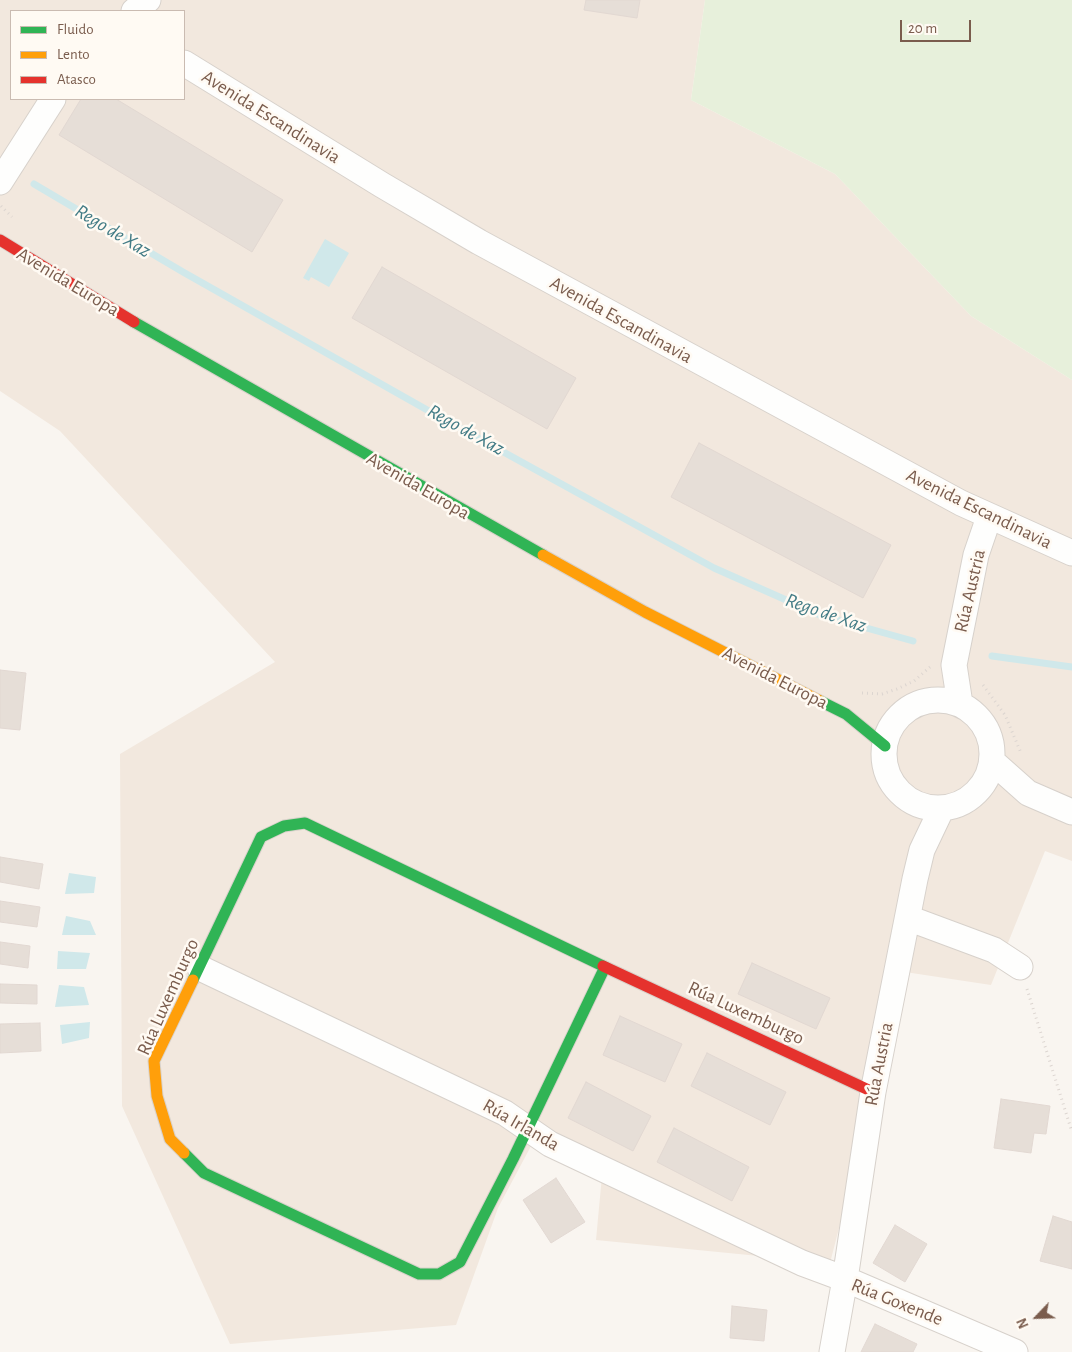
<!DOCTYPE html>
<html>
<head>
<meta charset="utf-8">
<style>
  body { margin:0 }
  #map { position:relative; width:1072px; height:1352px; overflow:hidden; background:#f9f5f0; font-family:"Alegreya Sans",sans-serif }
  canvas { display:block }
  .legend { position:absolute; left:10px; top:10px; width:175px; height:90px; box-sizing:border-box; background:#fffaf3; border:1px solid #cabbb1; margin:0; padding:6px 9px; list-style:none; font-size:15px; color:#7a5c4d }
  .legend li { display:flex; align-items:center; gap:10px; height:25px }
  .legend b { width:25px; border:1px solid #cabbb1 }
  .north { position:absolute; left:1012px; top:1292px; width:50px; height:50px; -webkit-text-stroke:4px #fffaf3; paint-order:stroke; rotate:246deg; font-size:14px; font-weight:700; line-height:20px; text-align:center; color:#7a5c4d }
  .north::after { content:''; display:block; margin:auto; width:18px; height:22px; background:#7a5c4d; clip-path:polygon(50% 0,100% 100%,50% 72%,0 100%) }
  .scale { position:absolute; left:900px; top:20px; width:71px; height:22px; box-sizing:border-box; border:2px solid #7a5c4d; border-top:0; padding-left:6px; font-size:15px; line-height:18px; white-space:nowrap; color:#7a5c4d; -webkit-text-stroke:4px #fffaf3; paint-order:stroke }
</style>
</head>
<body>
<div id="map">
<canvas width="1072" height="1352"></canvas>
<ul class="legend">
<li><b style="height:6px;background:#30b455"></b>Fluido</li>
<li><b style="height:6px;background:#ff9f0a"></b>Lento</li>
<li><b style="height:6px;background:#e5322d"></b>Atasco</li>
</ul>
<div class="north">N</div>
<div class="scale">20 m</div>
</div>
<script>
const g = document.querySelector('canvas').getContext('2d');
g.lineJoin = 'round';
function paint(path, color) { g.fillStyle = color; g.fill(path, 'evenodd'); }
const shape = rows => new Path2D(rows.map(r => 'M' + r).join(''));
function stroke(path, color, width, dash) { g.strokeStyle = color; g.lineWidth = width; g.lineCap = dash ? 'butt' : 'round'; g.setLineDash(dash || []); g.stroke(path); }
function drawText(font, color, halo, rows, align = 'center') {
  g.font = font + ' "Alegreya Sans",sans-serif'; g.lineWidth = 5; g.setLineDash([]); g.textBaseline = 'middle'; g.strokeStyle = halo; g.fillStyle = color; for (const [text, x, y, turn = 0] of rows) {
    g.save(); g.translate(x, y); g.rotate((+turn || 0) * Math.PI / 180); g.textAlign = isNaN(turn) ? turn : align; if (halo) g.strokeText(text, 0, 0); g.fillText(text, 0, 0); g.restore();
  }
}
const residential = shape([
  [0,0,705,0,691,100,835,174,971,316,1072,380,1072,861,1045,851,991,985,905,972,830,1263,596,1240,603,1165,531,1146,498,1208,456,1325,230,1344,122,1106,120,754,275,662,60,431,0,391],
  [11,11,184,11,184,99,11,99]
]);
const green = shape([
  [705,0,1072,0,1072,380,971,316,835,174,691,100]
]);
const water = shape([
  [325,239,349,253,329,287,311,277,309,281,303,278],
  [69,873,96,877,94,893,65,894],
  [66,916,90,921,96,935,62,935],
  [58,951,90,953,86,969,57,969],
  [59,985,84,987,89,1005,55,1007],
  [90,1022,89,1038,62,1044,60,1025]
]);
const stream = shape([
  [34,184,183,272,429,411,714,568,820,615,913,641],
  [992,656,1072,667]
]);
const building = shape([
  [586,0,640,0,637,18,584,10,586,0],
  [81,99,116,99,283,200,252,252,59,135,81,99],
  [382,267,576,378,547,429,352,318,382,267],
  [699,443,891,545,863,598,671,497,699,443],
  [0,670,26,673,20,730,0,728,0,670],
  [0,857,43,864,39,889,0,882,0,857],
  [0,901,40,907,37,927,0,922,0,901],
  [0,942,30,946,28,968,0,964,0,942],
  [752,963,830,998,816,1029,738,994,752,963],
  [0,984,37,985,37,1004,0,1003,0,984],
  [620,1016,682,1044,665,1082,603,1055,620,1016],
  [40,1023,41,1051,0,1053,0,1024,40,1023],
  [707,1053,786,1092,770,1125,691,1086,707,1053],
  [586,1082,651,1116,633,1151,568,1118,586,1082],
  [1001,1099,1050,1106,1046,1134,1034,1133,1031,1153,994,1148,1001,1099],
  [674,1128,749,1167,732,1201,657,1162,674,1128],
  [556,1178,585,1222,551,1243,523,1200,556,1178],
  [1053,1216,1072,1222,1072,1269,1040,1261,1053,1216],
  [895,1225,927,1244,905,1282,873,1263,895,1225],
  [732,1306,767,1310,764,1341,730,1338,732,1306],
  [875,1324,917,1344,913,1352,861,1352,875,1324]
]);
const path = shape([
  [1,206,12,217],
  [983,685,1005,715,1021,753],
  [862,693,882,694,897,689,914,681,930,667],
  [1027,989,1072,1132]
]);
const street = shape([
  [134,11,148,0],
  [184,63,382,185,479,242,961,503,1072,553],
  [0,182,53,99],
  '884 754a54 54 0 1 1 108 0a54 54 0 1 1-108 0Z',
  [960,704,954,665,976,555,989,517],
  [992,761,1028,793,1072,812],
  [908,918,994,950,1020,967],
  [200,968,505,1113,550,1144,802,1263,845,1279,1015,1352],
  [832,1352,845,1279,873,1092,915,879,922,850,942,808]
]);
const fast = shape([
  [134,322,543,555],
  [820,701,846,714,885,746],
  [193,980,261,837,284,826,305,823,603,966],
  [184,1153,204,1173,419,1274,439,1274,460,1262,513,1159,605,967]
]);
const slow = shape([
  [543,555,645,612,820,701],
  [184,1153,170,1139,157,1096,154,1061,193,980]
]);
const jam = shape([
  [0,240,134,322],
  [603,966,873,1092]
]);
const streetNames = [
  ["Avenida Escandinavia",271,117,32],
  ["Avenida Europa",68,282,31],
  ["Avenida Escandinavia",621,320,29],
  ["Avenida Europa",418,486,30],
  ["Avenida Escandinavia",979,509,26],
  ["Rúa Austria",970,591,-77],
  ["Avenida Europa",775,678,27],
  ["Rúa Luxemburgo",168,997,-66],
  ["Rúa Luxemburgo",746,1013,25],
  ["Rúa Austria",879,1064,-79],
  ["Rúa Irlanda",521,1125,30],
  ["Rúa Goxende",897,1302,22]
];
const waterNames = [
  ["Rego de Xaz",113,231,31],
  ["Rego de Xaz",466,430,29],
  ["Rego de Xaz",826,613,19]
];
paint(residential, '#f2e8de');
paint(green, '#e7f0db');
paint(water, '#d0e8ea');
stroke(stream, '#d0e8ea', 7);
paint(building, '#e6ded7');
stroke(building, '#e2d8d2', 1);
stroke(street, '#d7d1cb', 27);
stroke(fast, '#d9d2cb', 13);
stroke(slow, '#d9d2cb', 13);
stroke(jam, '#d9d2cb', 13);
stroke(path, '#dcd5d0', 3, [1, 4]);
stroke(street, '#fefefd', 25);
stroke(fast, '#30b455', 11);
stroke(slow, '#ff9f0a', 11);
stroke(jam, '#e5322d', 11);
drawText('19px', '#7a5c4d', '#fffaf3', streetNames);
drawText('italic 20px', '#437c86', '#fffaf3', waterNames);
</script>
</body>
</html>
